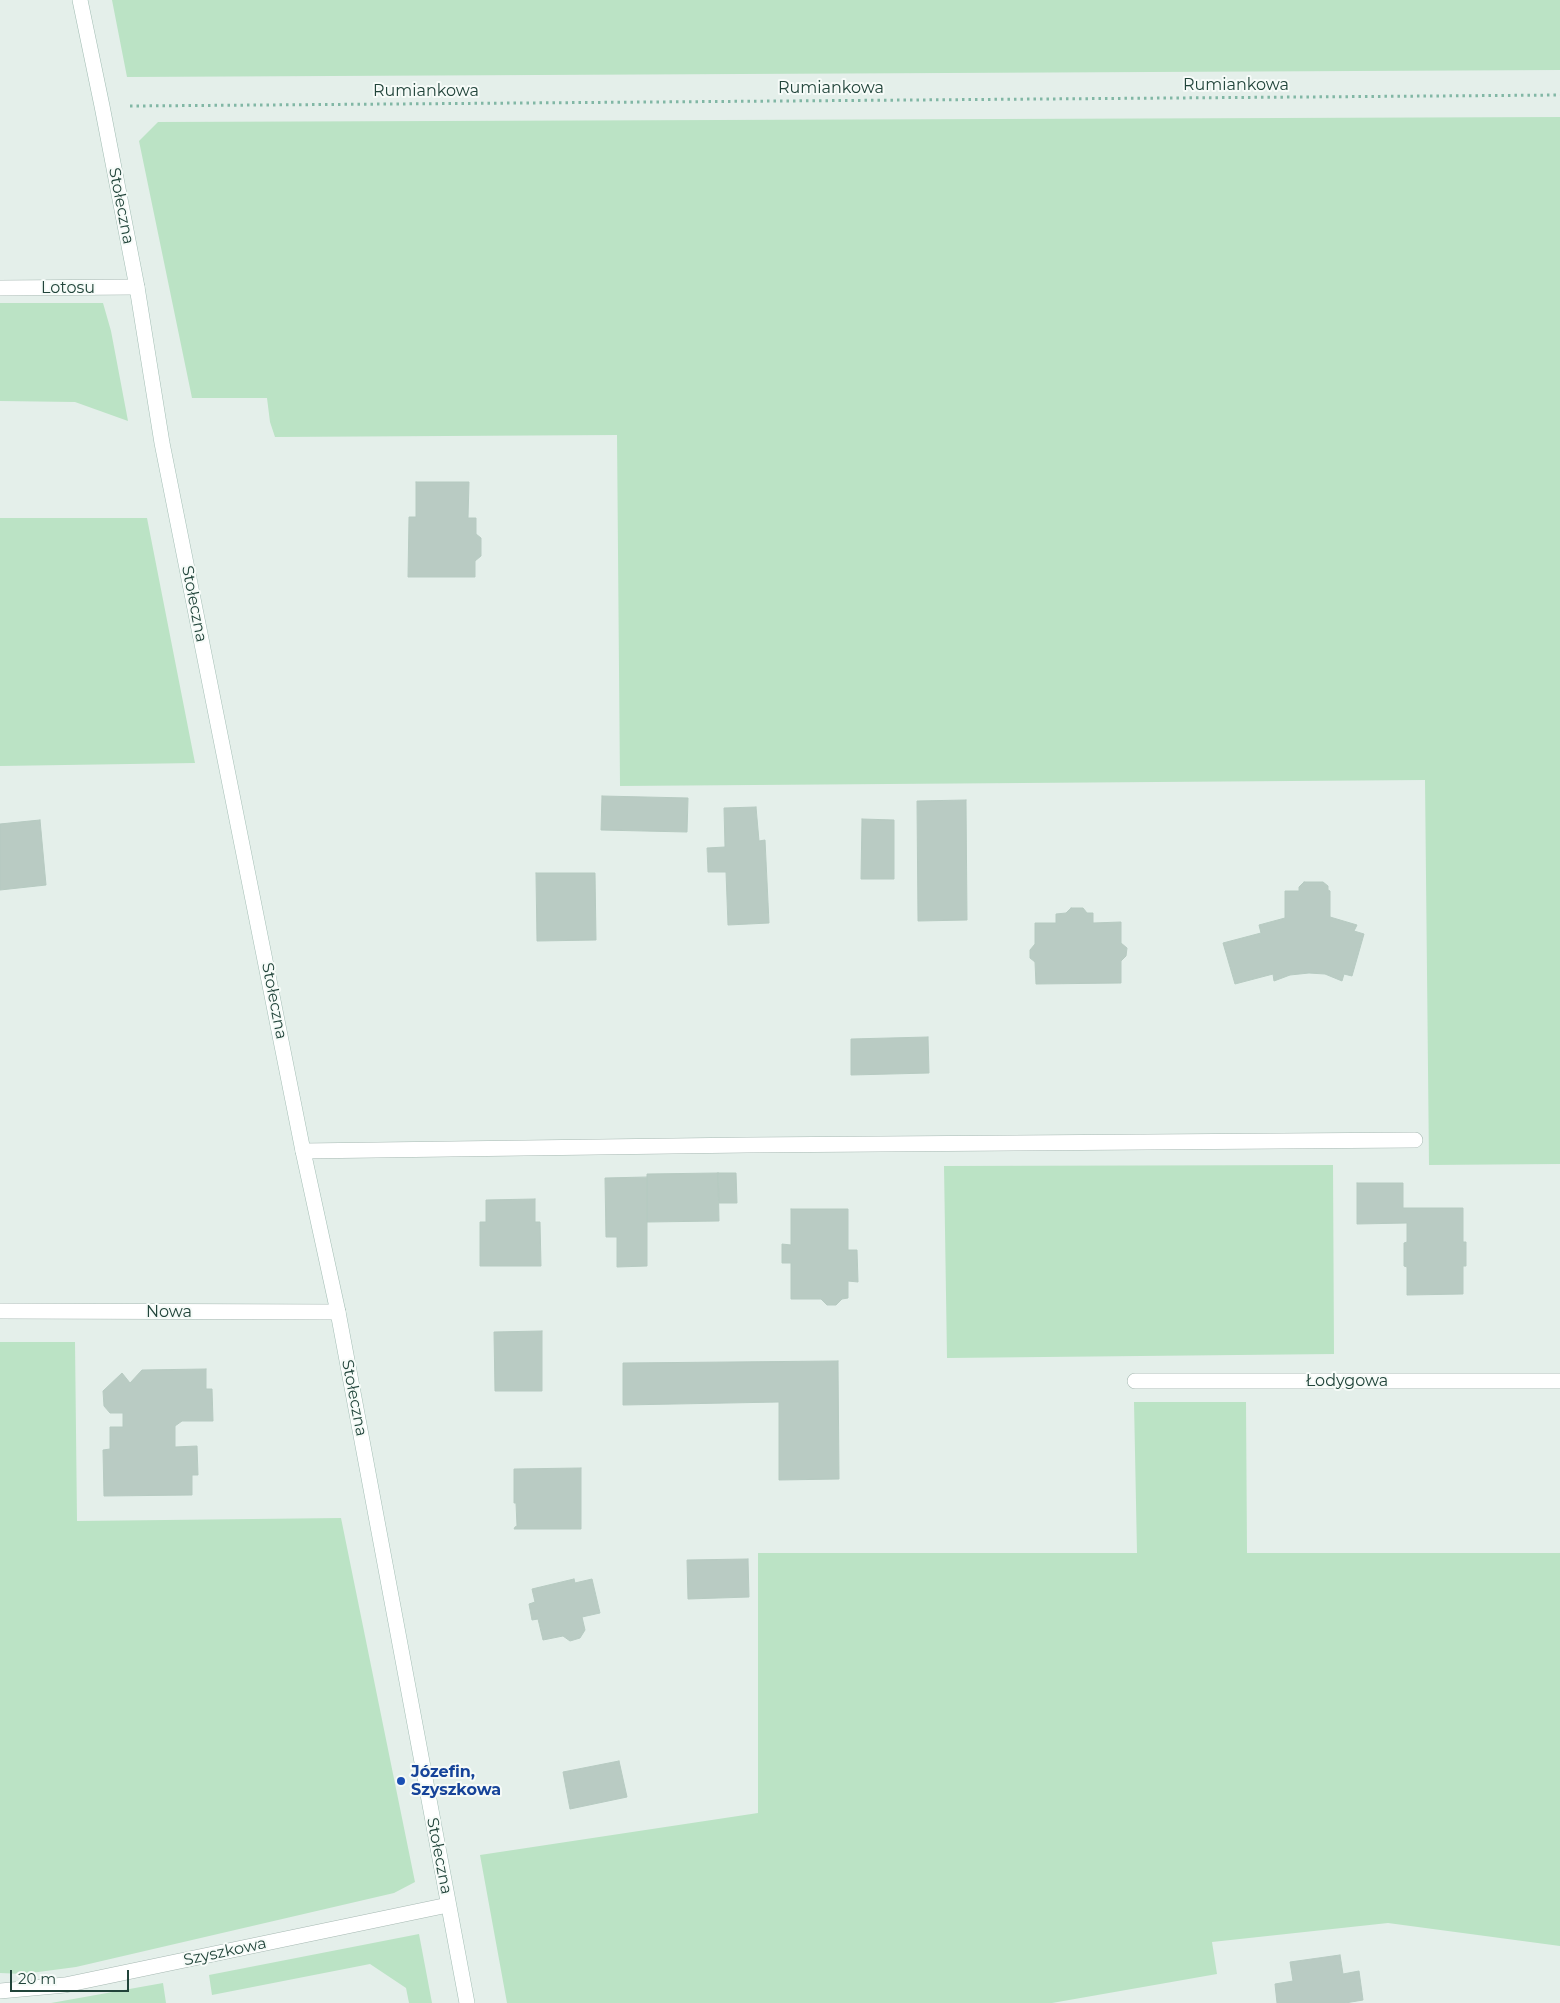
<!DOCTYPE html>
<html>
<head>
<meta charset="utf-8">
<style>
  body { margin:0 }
  #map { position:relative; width:1560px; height:2003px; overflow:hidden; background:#e4efea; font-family:Montserrat,sans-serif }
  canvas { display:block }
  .scale { position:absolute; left:10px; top:1970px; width:119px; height:22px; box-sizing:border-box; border:2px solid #21443a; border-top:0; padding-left:6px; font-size:15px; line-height:18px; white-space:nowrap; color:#21443a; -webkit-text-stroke:4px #f6fbf8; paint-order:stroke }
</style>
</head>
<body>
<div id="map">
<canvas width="1560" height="2003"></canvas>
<div class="scale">20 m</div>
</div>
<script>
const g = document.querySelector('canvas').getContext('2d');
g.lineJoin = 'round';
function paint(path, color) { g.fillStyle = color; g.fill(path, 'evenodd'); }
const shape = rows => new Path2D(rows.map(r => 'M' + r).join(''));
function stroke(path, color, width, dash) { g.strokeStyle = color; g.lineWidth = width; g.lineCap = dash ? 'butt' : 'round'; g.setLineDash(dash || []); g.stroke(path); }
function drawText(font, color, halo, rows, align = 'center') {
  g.font = font + ' Montserrat,sans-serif'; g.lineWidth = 4; g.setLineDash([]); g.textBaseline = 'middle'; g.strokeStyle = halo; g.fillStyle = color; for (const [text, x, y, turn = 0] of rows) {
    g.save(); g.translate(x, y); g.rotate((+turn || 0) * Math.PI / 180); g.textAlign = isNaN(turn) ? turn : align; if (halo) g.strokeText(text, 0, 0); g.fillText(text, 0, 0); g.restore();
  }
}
const green = shape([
  [112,0,1560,0,1560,70,127,77],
  [1560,117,1560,1164,1429,1165,1425,780,620,786,617,435,275,437,270,422,267,398,192,398,139,141,158,122],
  [0,303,103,303,111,331,128,421,75,402,0,401],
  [0,518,147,518,195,763,0,766],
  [1333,1165,1334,1354,947,1358,944,1166],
  [0,1342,75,1342,77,1521,341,1518,415,1882,394,1893,76,1967,23,1974,0,1973],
  [1134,1402,1246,1402,1247,1553,1560,1553,1560,1946,1388,1923,1212,1942,1217,1974,1052,2003,507,2003,480,1855,758,1813,758,1553,1137,1553],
  [419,1934,432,2003,409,2003,406,1988,370,1964,212,1995,209,1975],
  [163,1983,166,2003,51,2003]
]);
const building = shape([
  [416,482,469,482,468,518,476,518,476,534,481,538,481,556,475,561,475,577,408,577,409,517,416,517,416,482],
  [602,796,688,798,687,832,601,830,602,796],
  [966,800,967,920,918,921,917,801,966,800],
  [756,807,759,841,765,840,769,923,728,925,726,872,708,872,707,848,725,847,724,808,756,807],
  [862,819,894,820,894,879,861,879,862,819],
  [40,820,46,885,0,890,0,824,40,820],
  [536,873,595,873,596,940,537,941,536,873],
  [1304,882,1323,882,1328,886,1328,890,1330,891,1330,917,1357,925,1354,931,1364,934,1352,976,1344,974,1342,981,1325,974,1309,973,1290,975,1274,981,1273,974,1235,984,1223,943,1261,933,1259,925,1285,918,1285,891,1299,891,1299,887,1304,882],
  [1071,908,1083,908,1087,913,1093,913,1093,923,1121,922,1121,943,1127,948,1126,956,1121,961,1121,983,1036,984,1035,962,1030,958,1030,950,1035,944,1035,923,1056,923,1056,914,1066,913,1071,908],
  [928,1037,929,1073,851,1075,851,1039,928,1037],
  [718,1173,719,1221,647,1222,647,1174,718,1173],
  [718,1173,736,1173,737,1203,719,1203,718,1173],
  [647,1177,647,1266,617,1267,617,1237,606,1237,605,1178,647,1177],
  [1357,1183,1403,1183,1403,1208,1463,1208,1463,1242,1466,1242,1466,1266,1463,1266,1463,1294,1407,1295,1407,1267,1404,1266,1404,1243,1407,1242,1407,1223,1357,1224,1357,1183],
  [535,1199,535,1222,540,1222,541,1266,480,1266,480,1222,486,1222,486,1200,535,1199],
  [791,1209,848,1209,848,1250,857,1250,858,1282,848,1281,848,1298,842,1299,836,1305,827,1305,821,1299,791,1299,791,1263,782,1263,782,1244,791,1245,791,1209],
  [542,1331,542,1391,495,1391,494,1332,542,1331],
  [838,1361,839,1479,779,1480,779,1402,623,1405,623,1363,838,1361],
  [206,1369,206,1389,212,1389,213,1421,182,1421,175,1426,175,1447,197,1446,198,1475,192,1475,192,1495,104,1496,103,1450,110,1449,110,1427,123,1427,123,1413,110,1413,104,1406,103,1391,122,1373,130,1383,142,1370,206,1369],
  [581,1468,581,1529,514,1529,515,1527,517,1526,516,1503,514,1503,514,1469,581,1468],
  [748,1559,749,1597,688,1599,687,1560,748,1559],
  [574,1579,575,1583,592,1579,600,1613,582,1617,585,1630,580,1638,570,1641,563,1636,543,1640,538,1619,532,1620,529,1604,535,1602,532,1589,574,1579],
  [619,1761,627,1797,570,1809,563,1772,619,1761],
  [1340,1955,1343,1974,1359,1971,1363,2000,1345,2003,1277,2003,1275,1984,1293,1981,1290,1962,1340,1955]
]);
const path = shape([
  [130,106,1560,95]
]);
const lane = shape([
  [303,1151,747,1145,1415,1140]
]);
const street = shape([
  [0,288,137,287],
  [0,1311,338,1312],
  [1135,1381,1560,1381],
  [0,1991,65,1985,448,1905]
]);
const secondary = shape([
  [80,0,102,106,137,287,162,443,303,1151,338,1312,467,2003]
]);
const markers = [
  [401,1781,5,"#1a4fb4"]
];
const streetNames = [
  ["Rumiankowa",1236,85],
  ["Rumiankowa",831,88],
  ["Rumiankowa",426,91],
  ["Stołeczna",121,206,79],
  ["Lotosu",68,288],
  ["Stołeczna",194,604,79],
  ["Stołeczna",274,1001,79],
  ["Nowa",169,1312],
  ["Łodygowa",1347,1381],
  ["Stołeczna",354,1398,79],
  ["Stołeczna",439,1856,79],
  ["Szyszkowa",225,1952,-12]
];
const transitNames = [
  ["Józefin,",411,1772],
  ["Szyszkowa",411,1790]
];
paint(green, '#bbe3c5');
paint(building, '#b9cbc3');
stroke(building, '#b6cac1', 1);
stroke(lane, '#a6b8b2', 16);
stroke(street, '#a6b8b2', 16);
stroke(secondary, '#a1bcb3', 16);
stroke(path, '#81b7a5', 3, [2.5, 4]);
stroke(lane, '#fff', 15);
stroke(street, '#fff', 15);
stroke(secondary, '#fff', 15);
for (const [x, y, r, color] of markers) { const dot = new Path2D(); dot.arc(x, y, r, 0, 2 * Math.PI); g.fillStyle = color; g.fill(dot); stroke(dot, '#f6fbf8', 2); }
drawText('16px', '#21443a', '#f6fbf8', streetNames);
drawText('bold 16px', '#164399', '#f6fbf8', transitNames, 'left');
</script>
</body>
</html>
